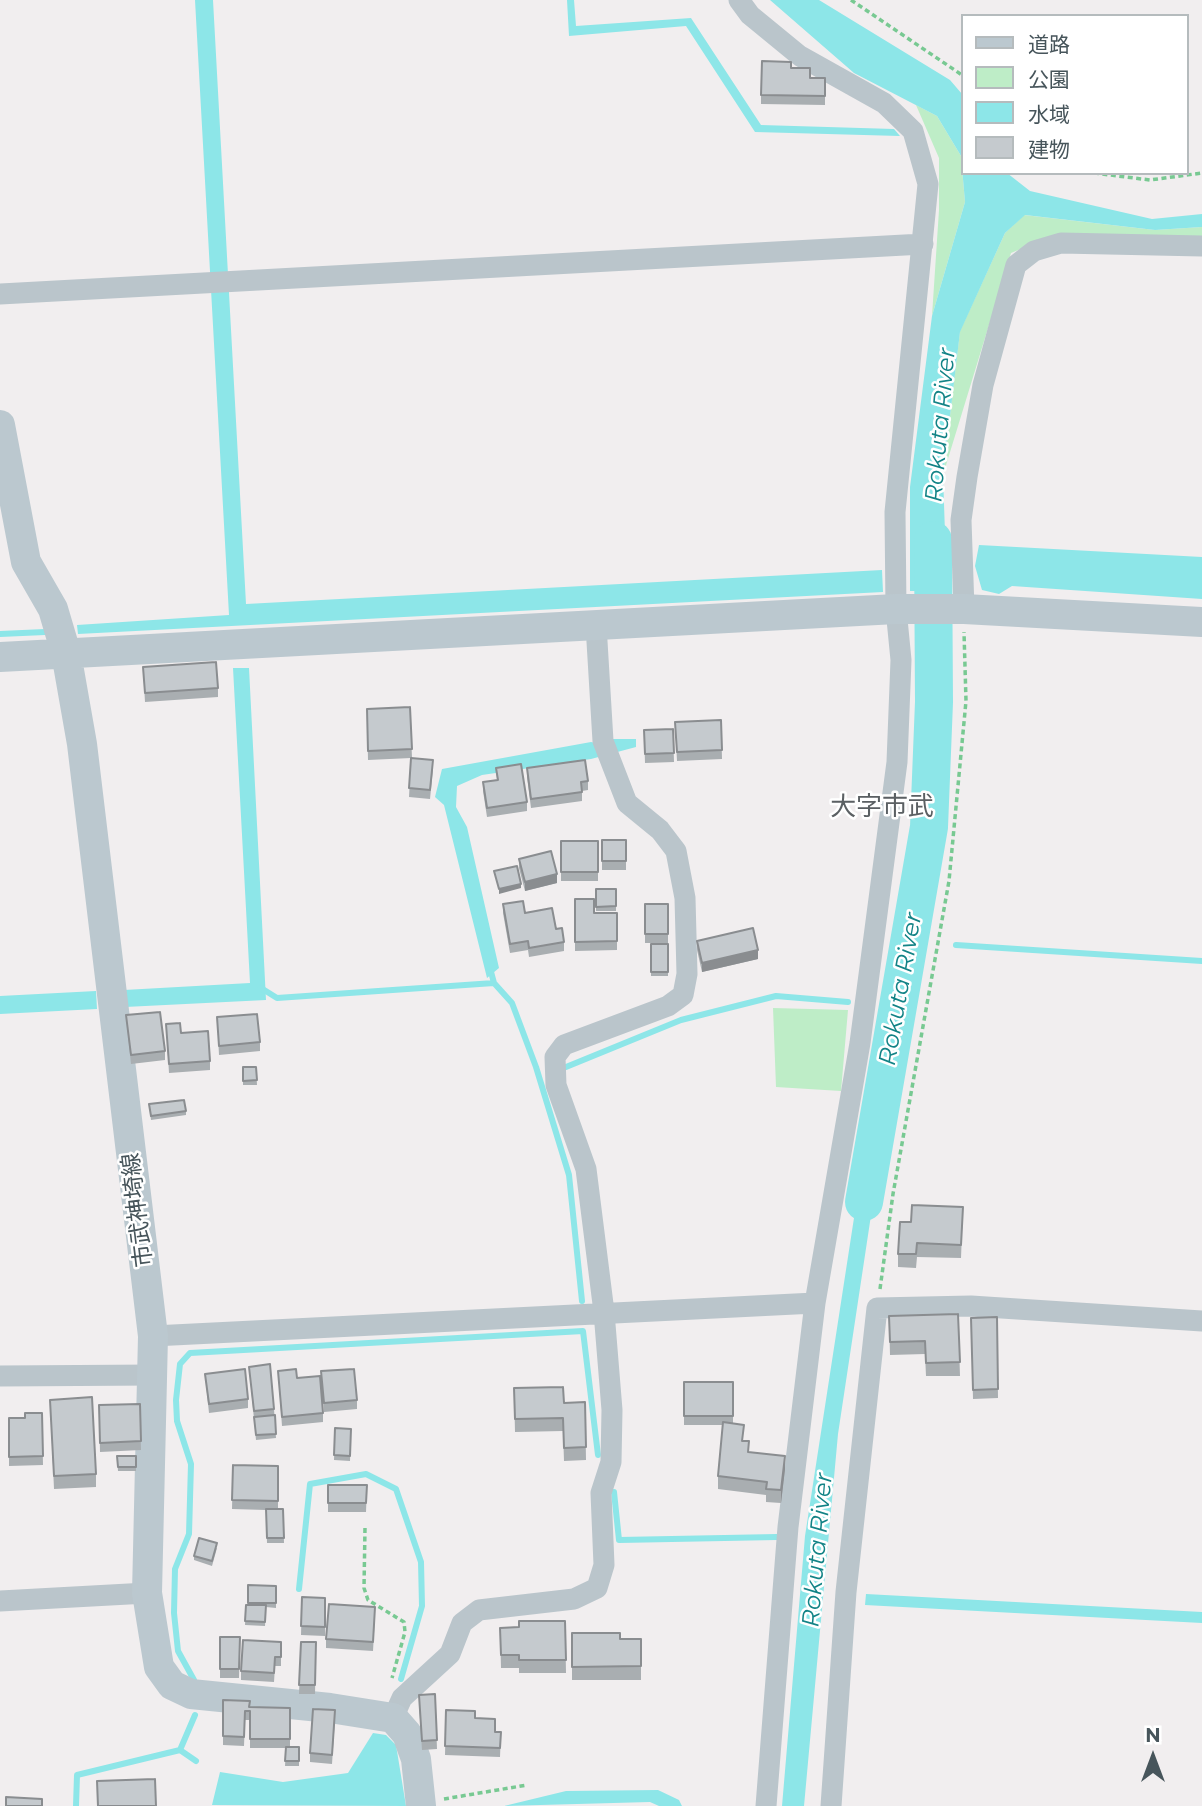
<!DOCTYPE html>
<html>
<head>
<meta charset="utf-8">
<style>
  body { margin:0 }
  #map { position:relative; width:1202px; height:1806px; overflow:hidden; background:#f1eeef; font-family:Montserrat,"Noto Sans JP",sans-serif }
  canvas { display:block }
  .legend { position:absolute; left:961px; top:14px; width:228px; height:161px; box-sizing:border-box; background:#fff; border:2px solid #b5bbbd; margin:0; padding:9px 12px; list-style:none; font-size:21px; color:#47555b }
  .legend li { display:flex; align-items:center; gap:14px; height:35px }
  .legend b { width:35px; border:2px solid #b5bbbd }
  .north { position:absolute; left:1118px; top:1722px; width:70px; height:70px; -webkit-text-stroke:5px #fff; paint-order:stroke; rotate:0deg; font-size:19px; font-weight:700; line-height:28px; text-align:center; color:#47555b }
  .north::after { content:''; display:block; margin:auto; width:24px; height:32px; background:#47555b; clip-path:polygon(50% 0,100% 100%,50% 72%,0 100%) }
</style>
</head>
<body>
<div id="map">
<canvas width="1202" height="1806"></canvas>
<ul class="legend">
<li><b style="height:9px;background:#bbc8cf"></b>道路</li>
<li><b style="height:19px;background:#beedc7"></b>公園</li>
<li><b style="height:19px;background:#8de6e8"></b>水域</li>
<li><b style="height:19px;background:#c5cace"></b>建物</li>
</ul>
<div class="north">N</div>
</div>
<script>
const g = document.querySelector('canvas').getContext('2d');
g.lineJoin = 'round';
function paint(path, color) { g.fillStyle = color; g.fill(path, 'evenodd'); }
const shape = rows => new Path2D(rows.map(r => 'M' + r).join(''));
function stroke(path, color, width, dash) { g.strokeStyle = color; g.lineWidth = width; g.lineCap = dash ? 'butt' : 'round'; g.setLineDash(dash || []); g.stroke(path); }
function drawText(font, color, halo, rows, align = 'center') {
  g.font = font + ' Montserrat,"Noto Sans JP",sans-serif'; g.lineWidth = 5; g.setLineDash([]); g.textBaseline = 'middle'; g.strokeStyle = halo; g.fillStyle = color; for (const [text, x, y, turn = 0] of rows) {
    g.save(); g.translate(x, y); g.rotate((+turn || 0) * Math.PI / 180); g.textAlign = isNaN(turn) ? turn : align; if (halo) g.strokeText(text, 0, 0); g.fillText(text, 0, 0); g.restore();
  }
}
const green = shape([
  [916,105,937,116,961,156,965,202,932,316,939,210,939,158],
  [1024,215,1155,230,1202,227,1202,240,1057,234,1011,253,943,475,960,331,1005,233],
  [773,1008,848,1010,841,1091,776,1087]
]);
const water = shape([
  [195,0,213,0,246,604,882,570,883,592,78,634,77,625,229,615],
  [567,0,574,0,576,26,691,18,761,125,894,129,900,136,755,132,686,26,569,36],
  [770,0,819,0,950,80,962,94,962,173,1007,173,1030,191,1152,219,1202,214,1202,227,1155,230,1025,215,1005,233,960,332,943,475,947,591,910,591,910,487,932,316,965,202,961,156,937,116,854,73],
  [979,545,1202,557,1202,599,1012,586,999,594,982,590,975,566],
  [233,668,249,668,266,1000,125,1007,124,990,250,983],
  [613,739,636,739,636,747,591,759,482,775,457,786,456,807,467,827,499,968,487,978,444,805,435,797,442,769,591,742,600,744],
  [96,991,97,1009,0,1014,0,996],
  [881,1149,838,1434,804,1806,782,1806,805,1536,864,1153],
  [866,1594,1202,1612,1202,1623,865,1605],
  [373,1733,386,1735,396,1745,406,1806,212,1805,220,1772,283,1782,348,1773],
  [658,1790,679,1800,682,1806,659,1806,650,1802,504,1806,566,1791]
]);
const stream = shape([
  [0,634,45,632],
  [956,945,1202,961],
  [490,968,494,983,512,1003,536,1067,569,1175,582,1301],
  [261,988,277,998,494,983],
  [566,1067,681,1020,776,996,848,1002],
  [614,1492,619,1540,777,1537],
  [299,1589,310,1484,366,1474,396,1489,421,1562,422,1606,401,1679],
  [194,1680,178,1651,174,1613,175,1569,189,1534,191,1464,177,1421,176,1400,180,1364,190,1353,583,1331,598,1455],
  [180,1750,196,1761],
  [76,1806,77,1775,180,1750,195,1715]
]);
const river = shape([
  [864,1202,929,827,934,702,933,540]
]);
const path = shape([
  [851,0,962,75],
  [1094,173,1150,180,1202,173],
  [880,1289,893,1194,949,881,966,701,964,632],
  [365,1528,364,1588,368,1600,404,1622,405,1632,392,1678],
  [444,1799,527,1785]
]);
const street = shape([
  [739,0,750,15,800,56,884,103,913,131,928,184,895,512,896,609,901,660,897,762,860,1043,815,1303],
  [0,294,923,244],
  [964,609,961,520,967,477,983,385,1016,265,1034,251,1061,243,1202,246],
  [153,1336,815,1303,788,1527,766,1806],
  [0,1376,155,1375],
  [0,1601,147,1593],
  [393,1718,402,1698,450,1654,462,1623,479,1610,574,1599,597,1588,604,1565,601,1493,611,1462,612,1410,604,1312,586,1169,556,1085,555,1057,564,1045,668,1006,683,995,687,974,685,898,676,851,660,830,627,803,603,741,596,625],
  [831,1806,846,1592,877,1308,971,1306,1202,1321]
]);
const secondary = shape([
  [0,425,26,562,53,609,66,653,82,744,153,1336,147,1593,159,1667,172,1685,191,1694,330,1708,393,1718,407,1734,416,1759,421,1806],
  [0,657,896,609,964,609,1202,622]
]);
const wall = shape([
  [791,68,810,78,825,78,825,105,761,104,761,95],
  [143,667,218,688,218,697,145,702],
  [410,707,412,758,433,769,430,799,409,797,411,758,368,760,367,709],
  [721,720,722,759,677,761,675,722],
  [673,729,674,762,645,763,644,730],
  [496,768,527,802,527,811,487,817,483,791,483,782,497,780],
  [527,768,588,781,588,790,582,791,582,801,531,808,527,777],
  [602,840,626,840,626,870,602,870],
  [561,841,598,841,598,881,561,881],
  [519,859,557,883,525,891,519,868],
  [596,889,616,889,616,911,596,911],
  [575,899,594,913,617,913,617,950,575,951],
  [503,904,525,913,556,929,564,942,564,951,529,957,528,950,510,953,503,913],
  [645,904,668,904,668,943,645,943],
  [697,941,758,959,702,972,697,950],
  [651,944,668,944,668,976,651,976],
  [126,1015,165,1051,165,1060,131,1064],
  [217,1017,260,1042,260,1051,219,1055],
  [166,1024,181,1033,210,1061,210,1070,169,1073],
  [243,1067,256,1067,257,1085,243,1085],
  [149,1104,186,1111,186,1115,151,1120],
  [963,1207,961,1258,917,1257,916,1268,898,1267,898,1254,911,1222],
  [958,1314,960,1376,926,1376,925,1354,890,1355,889,1316],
  [997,1317,998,1398,973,1399,971,1318],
  [249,1367,274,1409,276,1438,256,1440],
  [278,1371,297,1378,323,1413,323,1422,282,1426],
  [321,1371,357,1400,357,1409,324,1412],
  [205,1374,248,1399,248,1408,209,1413],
  [684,1382,733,1382,733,1423,749,1452,785,1469,781,1503,766,1502,766,1495,718,1489,718,1476,723,1425,684,1425],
  [514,1388,564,1403,585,1402,586,1460,564,1461,563,1431,515,1432],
  [50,1400,96,1474,96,1487,54,1489],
  [140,1404,141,1450,100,1452,99,1405],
  [42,1413,43,1465,9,1466,9,1418,25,1418],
  [335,1428,351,1429,350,1461,334,1460],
  [117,1456,136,1456,136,1471,118,1471],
  [233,1465,278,1466,278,1509,283,1509,284,1543,267,1543,266,1510,232,1509],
  [328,1485,367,1485,366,1512,328,1512],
  [217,1548,212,1566,194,1560,194,1556],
  [248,1585,276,1586,276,1608,266,1607,265,1626,245,1625,246,1605,248,1605],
  [302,1597,325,1598,325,1636,301,1635],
  [375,1616,373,1651,326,1648,326,1639],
  [565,1621,566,1673,519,1673,519,1668,501,1668,500,1628,519,1627],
  [572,1633,620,1639,641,1639,641,1680,572,1680],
  [240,1637,239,1678,220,1678,220,1669],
  [281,1642,281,1666,275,1666,274,1682,241,1680,241,1671],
  [301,1642,316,1642,315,1694,299,1694],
  [435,1694,437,1749,422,1750,419,1704],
  [223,1700,249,1707,290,1708,290,1747,299,1747,299,1766,285,1766,286,1748,250,1748,250,1720,245,1720,244,1746,223,1745],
  [446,1710,475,1718,495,1732,501,1732,500,1757,445,1755],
  [335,1719,332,1764,310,1762,310,1753]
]);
const shadedWall = shape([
  [557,874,557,883,525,891,525,882],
  [521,884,521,888,499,894,499,889],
  [758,950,758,959,702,972,702,963],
  [785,1456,785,1469,781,1503,781,1490]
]);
const building = shape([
  [762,61,791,62,791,68,810,68,810,78,825,78,825,96,761,95,762,61],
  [216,662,218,688,145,693,143,667,216,662],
  [410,707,412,749,368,751,367,709,410,707],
  [721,720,722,750,677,752,675,722,721,720],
  [673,729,674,753,645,754,644,730,673,729],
  [411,758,433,760,430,790,409,788,411,758],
  [585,760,588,781,581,782,582,792,531,799,527,768,585,760],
  [521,764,527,802,487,808,483,782,498,780,496,768,521,764],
  [602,840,626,840,626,861,602,861,602,840],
  [561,841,598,841,598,872,561,872,561,841],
  [551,851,557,874,525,882,519,859,551,851],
  [517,866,521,884,499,889,494,871,517,866],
  [596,889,616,889,616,906,596,907,596,889],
  [575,899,594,899,594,913,617,913,617,941,575,942,575,899],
  [523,901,525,913,552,908,556,929,562,928,564,942,529,948,528,941,510,944,503,904,523,901],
  [645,904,668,904,668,934,645,934,645,904],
  [753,928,758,950,702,963,697,941,753,928],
  [651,944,668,944,668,972,651,972,651,944],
  [160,1012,165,1051,131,1055,126,1015,160,1012],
  [257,1014,260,1042,219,1046,217,1017,257,1014],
  [180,1023,181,1033,208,1031,210,1061,169,1064,166,1024,180,1023],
  [243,1067,256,1067,257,1080,243,1081,243,1067],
  [184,1100,186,1111,151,1116,149,1104,184,1100],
  [912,1205,963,1207,961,1245,917,1243,916,1254,898,1254,900,1222,911,1222,912,1205],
  [958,1314,960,1362,926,1363,925,1341,890,1342,889,1316,958,1314],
  [997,1317,998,1389,973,1390,971,1318,997,1317],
  [270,1364,274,1409,254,1411,249,1367,270,1364],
  [245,1369,248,1399,209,1404,205,1374,245,1369],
  [296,1369,297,1378,320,1376,323,1413,282,1417,278,1371,296,1369],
  [354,1369,357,1400,324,1403,321,1371,354,1369],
  [684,1382,733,1382,733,1416,684,1416,684,1382],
  [563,1387,564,1403,585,1402,586,1447,564,1448,563,1418,515,1419,514,1388,563,1387],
  [92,1397,96,1474,54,1476,50,1400,92,1397],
  [140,1404,141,1441,100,1443,99,1405,140,1404],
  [25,1413,42,1413,43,1456,9,1457,9,1418,25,1418,25,1413],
  [275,1415,276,1434,256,1435,254,1417,275,1415],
  [723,1422,744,1425,742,1441,749,1441,748,1452,785,1456,781,1490,766,1489,767,1482,718,1476,723,1422],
  [335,1428,351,1429,350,1456,334,1455,335,1428],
  [117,1456,136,1456,136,1467,118,1467,117,1456],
  [233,1465,278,1466,278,1501,232,1500,233,1465],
  [328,1485,367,1485,366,1503,328,1503,328,1485],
  [266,1509,283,1509,284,1538,267,1538,266,1509],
  [199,1538,217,1543,212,1561,194,1556,199,1538],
  [248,1585,276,1586,276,1603,248,1603,248,1585],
  [302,1597,325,1598,325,1627,301,1626,302,1597],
  [329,1604,375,1607,373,1642,326,1639,329,1604],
  [246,1605,266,1605,265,1622,245,1621,246,1605],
  [519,1621,565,1621,566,1660,519,1660,519,1655,501,1655,500,1628,519,1627,519,1621],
  [572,1633,620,1633,620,1639,641,1639,641,1666,572,1667,572,1633],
  [220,1637,240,1637,239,1669,220,1669,220,1637],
  [243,1640,281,1642,281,1657,275,1657,274,1673,241,1671,243,1640],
  [301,1642,316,1642,315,1685,299,1685,301,1642],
  [435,1694,437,1740,422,1741,419,1695,435,1694],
  [223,1700,250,1701,249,1707,290,1708,290,1739,250,1739,250,1711,245,1711,244,1737,223,1736,223,1700],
  [313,1709,335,1710,332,1755,310,1753,313,1709],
  [446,1710,475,1711,475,1718,495,1719,495,1732,501,1732,500,1748,445,1746,446,1710],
  [286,1747,299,1747,299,1761,285,1761,286,1747],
  [155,1779,156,1806,98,1806,97,1781,155,1779],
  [6,1797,42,1799,42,1806,6,1806,6,1797]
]);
const streetNames = [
  ["市武神埼線",138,1210,-97]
];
const waterNames = [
  ["Rokuta River",941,425,-85],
  ["Rokuta River",901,989,-80],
  ["Rokuta River",818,1550,-85]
];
const quarterNames = [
  ["大字市武",882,807]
];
paint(green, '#beedc7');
paint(water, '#8de6e8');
stroke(stream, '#8de6e8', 6);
stroke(river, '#8de6e8', 38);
stroke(path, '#78c992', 3.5, [5, 3.5]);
stroke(street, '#bac5cb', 21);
stroke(secondary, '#bbc8cf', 30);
paint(wall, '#a9aeb1');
paint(shadedWall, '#8a8d90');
paint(building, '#c5cace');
stroke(building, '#8a8d90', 2);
drawText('23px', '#47555b', '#fff', streetNames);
drawText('italic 24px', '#128386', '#fff', waterNames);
drawText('26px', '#5b6063', '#fff', quarterNames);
</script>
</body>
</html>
